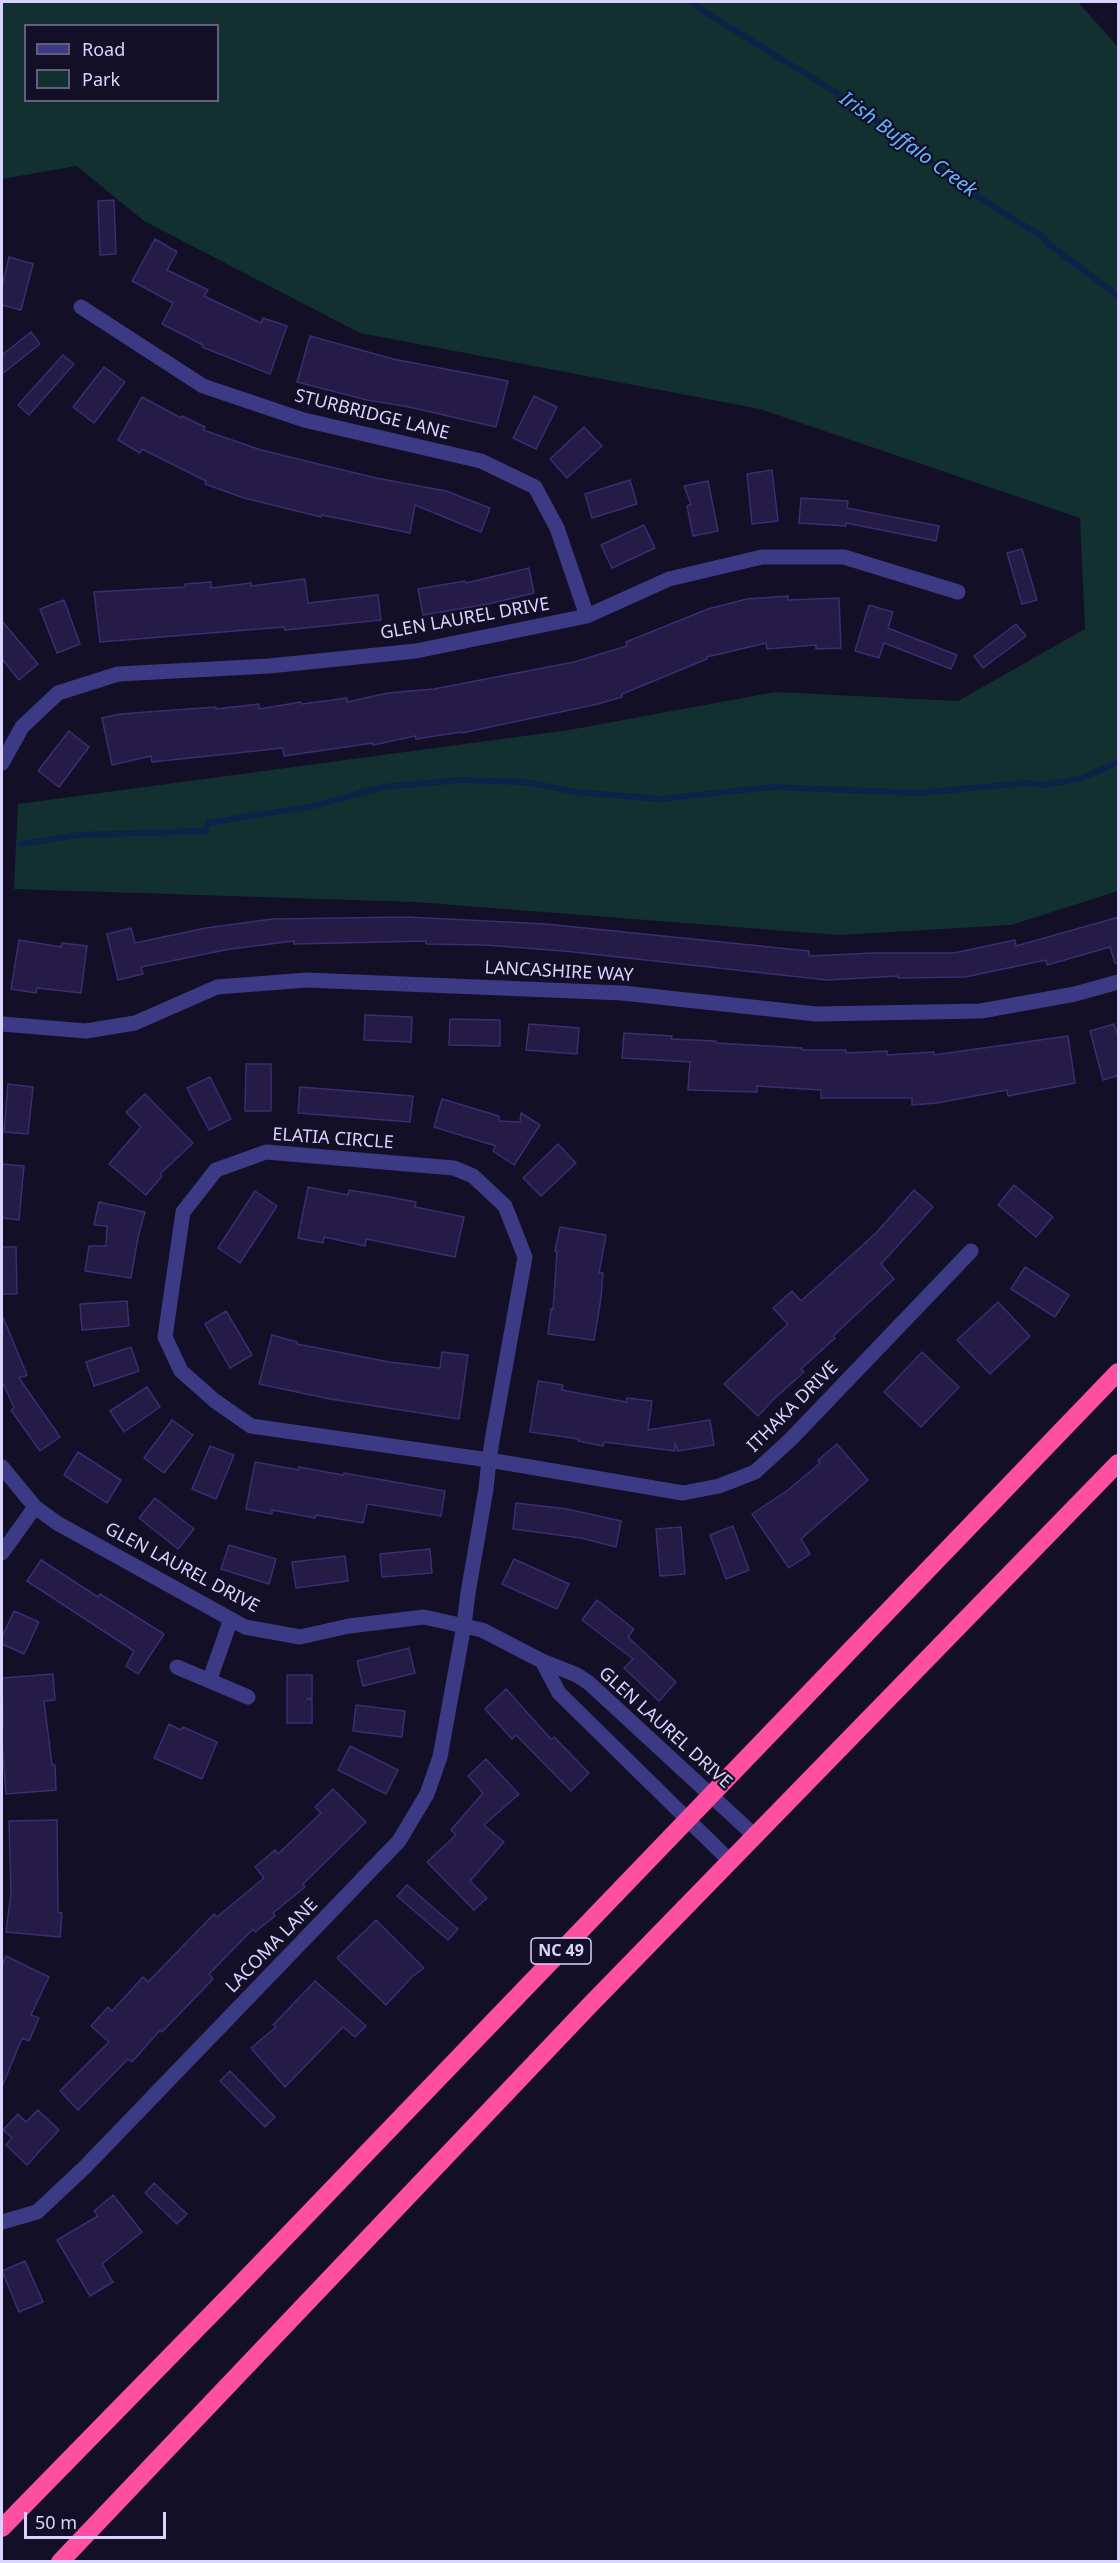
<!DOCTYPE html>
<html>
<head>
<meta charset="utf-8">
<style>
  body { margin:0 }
  #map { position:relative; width:1120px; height:2563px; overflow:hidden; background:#130f26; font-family:"Noto Sans",sans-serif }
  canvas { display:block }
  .frame { position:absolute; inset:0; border:3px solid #d9d4ff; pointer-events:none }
  .legend { position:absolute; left:24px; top:24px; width:195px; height:78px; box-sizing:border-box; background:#130f26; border:2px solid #625e7d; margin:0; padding:8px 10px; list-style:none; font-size:18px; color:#d9d4ff }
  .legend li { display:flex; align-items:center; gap:12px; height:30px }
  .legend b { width:30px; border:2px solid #625e7d }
  .scale { position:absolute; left:24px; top:2512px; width:142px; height:27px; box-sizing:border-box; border:3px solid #d9d4ff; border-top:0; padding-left:8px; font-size:18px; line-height:21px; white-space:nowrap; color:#d9d4ff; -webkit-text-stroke:4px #130f26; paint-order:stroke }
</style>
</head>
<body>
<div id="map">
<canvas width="1120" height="2563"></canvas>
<div class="frame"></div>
<ul class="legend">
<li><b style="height:8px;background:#3d3a85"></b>Road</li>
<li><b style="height:16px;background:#12302f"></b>Park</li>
</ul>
<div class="scale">50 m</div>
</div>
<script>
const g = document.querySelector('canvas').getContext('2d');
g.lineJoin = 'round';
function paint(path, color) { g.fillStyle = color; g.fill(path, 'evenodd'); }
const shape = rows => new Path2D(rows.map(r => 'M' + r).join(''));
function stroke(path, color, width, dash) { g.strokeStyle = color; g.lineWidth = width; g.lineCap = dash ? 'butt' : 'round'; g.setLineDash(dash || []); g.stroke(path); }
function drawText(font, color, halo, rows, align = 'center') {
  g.font = font + ' "Noto Sans",sans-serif'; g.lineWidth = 4.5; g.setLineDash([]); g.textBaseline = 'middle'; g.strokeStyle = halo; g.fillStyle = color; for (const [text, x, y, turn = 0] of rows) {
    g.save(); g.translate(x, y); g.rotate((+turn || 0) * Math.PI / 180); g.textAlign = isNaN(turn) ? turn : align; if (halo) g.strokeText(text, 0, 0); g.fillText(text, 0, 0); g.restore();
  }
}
const green = shape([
  [2,2,1078,2,1118,47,1118,891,1011,925,838,935,415,902,14,889,18,804,569,730,775,692,958,701,1085,629,1080,518,760,409,360,333,144,221,77,166,2,179],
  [26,26,218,26,218,100,26,100]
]);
const stream = shape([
  [692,2,703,11,842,96,921,153,957,184,1043,237,1047,243,1118,296],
  [21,844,77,835,206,831,208,823,313,806,383,787,461,780,524,782,577,792,660,799,771,787,919,793,1027,783,1045,785,1082,778,1118,762]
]);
const building = shape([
  [114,200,116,254,100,255,98,201,114,200],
  [155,239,177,252,167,270,208,290,204,296,261,323,263,318,287,326,270,374,202,347,203,345,162,324,173,303,132,281,155,239],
  [9,257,33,264,21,310,2,305,2,287,9,257],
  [31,332,40,344,2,374,2,355,31,332],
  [310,336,393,359,508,381,496,427,409,407,367,400,297,382,310,336],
  [63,355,74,364,29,415,18,405,63,355],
  [104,367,125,382,94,423,73,407,104,367],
  [534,396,557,407,536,449,513,438,534,396],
  [142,397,181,418,182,416,205,427,203,430,261,450,376,478,446,491,490,508,481,532,415,505,410,533,322,515,321,517,244,498,205,484,206,481,142,449,140,453,118,440,142,397],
  [584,427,602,446,567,478,550,459,584,427],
  [772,470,778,521,752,524,747,474,772,470],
  [630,480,637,504,592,518,585,494,630,480],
  [708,481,718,531,693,536,687,506,691,504,684,486,708,481],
  [801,498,848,501,847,508,939,526,936,541,846,523,846,526,799,523,801,498],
  [644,525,655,548,612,568,601,545,644,525],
  [1022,549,1037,600,1022,604,1007,553,1022,549],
  [529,568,534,593,488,604,423,615,418,589,465,581,466,583,529,568],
  [305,579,308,603,378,595,381,620,285,630,284,627,100,642,94,592,185,587,185,584,211,582,211,588,251,583,251,586,305,579],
  [788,596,788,600,839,598,841,648,816,649,816,645,767,649,766,643,707,657,707,659,622,694,622,697,598,704,462,733,461,732,416,739,415,736,373,745,373,743,284,756,283,748,152,762,151,756,112,765,102,718,120,714,216,707,216,709,259,704,259,709,301,702,302,704,347,698,347,702,388,693,434,689,574,662,627,646,626,642,708,609,747,599,788,596],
  [64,600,80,644,57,653,40,609,64,600],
  [869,605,893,612,888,628,957,655,951,669,884,643,879,658,855,651,869,605],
  [2,621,38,664,19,680,2,659,2,621],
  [1016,624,1026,636,983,668,974,656,1016,624],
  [69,731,89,747,59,787,38,771,69,731],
  [408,917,546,924,809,951,809,956,873,953,954,953,1015,940,1016,946,1119,917,1119,963,1115,963,1110,947,1047,965,1046,960,965,977,898,978,898,976,827,980,564,951,484,945,426,944,426,941,294,944,294,941,230,949,141,967,143,974,118,980,107,934,131,928,135,943,206,928,272,919,408,917],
  [19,940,61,947,62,943,87,946,81,993,37,988,36,993,11,989,19,940],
  [365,1015,412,1017,411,1042,364,1040,365,1015],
  [450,1019,500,1020,500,1046,449,1045,450,1019],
  [529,1024,579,1028,577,1054,526,1050,529,1024],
  [1114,1024,1119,1039,1119,1075,1103,1080,1090,1031,1114,1024],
  [624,1033,672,1036,671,1039,716,1041,716,1043,802,1048,802,1050,846,1050,846,1053,887,1051,887,1055,934,1052,934,1055,1068,1036,1075,1083,1008,1096,1007,1090,937,1103,912,1105,912,1098,821,1098,821,1090,757,1086,757,1092,688,1090,690,1062,622,1058,624,1033],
  [246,1064,271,1064,271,1111,245,1111,246,1064],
  [210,1077,231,1119,209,1130,187,1088,210,1077],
  [8,1084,33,1087,28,1134,4,1132,8,1084],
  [300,1087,413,1096,410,1122,298,1113,300,1087],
  [145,1094,193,1143,160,1174,162,1176,146,1195,109,1164,141,1127,126,1112,145,1094],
  [442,1099,499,1116,499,1121,520,1122,521,1113,540,1125,514,1165,493,1151,496,1146,434,1127,442,1099],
  [558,1144,576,1163,541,1196,523,1178,558,1144],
  [2,1164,24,1166,19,1220,2,1218,2,1164],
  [1014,1185,1053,1217,1036,1237,998,1205,1014,1185],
  [308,1187,348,1195,349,1190,390,1197,416,1202,415,1207,464,1217,455,1257,366,1239,365,1246,324,1237,323,1243,298,1238,308,1187],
  [914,1190,933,1207,881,1264,894,1279,833,1336,835,1338,801,1369,804,1372,775,1398,758,1416,724,1384,788,1324,773,1308,792,1291,801,1301,876,1233,914,1190],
  [255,1191,277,1206,240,1263,218,1248,255,1191],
  [99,1202,145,1212,138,1237,131,1278,85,1271,89,1246,106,1246,107,1226,94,1225,99,1202],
  [560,1227,606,1235,599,1273,603,1273,601,1298,594,1340,548,1334,551,1309,553,1310,557,1252,555,1251,560,1227],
  [2,1247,16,1247,17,1294,2,1294,2,1247],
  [1025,1267,1069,1295,1055,1317,1011,1289,1025,1267],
  [127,1301,129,1326,82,1330,80,1304,127,1301],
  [998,1302,1030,1336,990,1374,957,1340,998,1302],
  [226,1311,252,1355,230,1368,205,1324,226,1311],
  [2,1315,27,1375,19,1378,60,1437,40,1451,11,1410,14,1408,4,1385,2,1386,2,1315],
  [272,1335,297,1342,297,1344,389,1362,440,1368,442,1352,468,1355,459,1419,330,1399,259,1384,272,1335],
  [131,1347,139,1371,94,1386,86,1362,131,1347],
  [922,1352,959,1387,921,1427,884,1392,922,1352],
  [538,1381,563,1385,562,1390,626,1402,627,1398,652,1401,648,1430,710,1420,714,1445,678,1451,675,1443,675,1451,604,1442,603,1446,578,1441,579,1439,530,1432,538,1381],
  [147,1387,160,1407,124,1432,110,1411,147,1387],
  [172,1420,193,1435,164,1473,144,1458,172,1420],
  [837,1444,868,1480,801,1539,810,1554,789,1568,752,1514,788,1490,820,1463,818,1460,837,1444],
  [210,1446,234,1455,216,1499,192,1489,210,1446],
  [78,1452,121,1480,107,1503,64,1475,78,1452],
  [255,1462,299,1470,299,1467,343,1475,344,1473,445,1491,441,1516,367,1504,363,1523,316,1515,315,1518,272,1510,272,1514,246,1509,255,1462],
  [155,1498,194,1529,178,1549,139,1518,155,1498],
  [516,1503,567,1509,621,1521,616,1547,581,1538,513,1529,516,1503],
  [733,1526,749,1570,726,1579,710,1535,733,1526],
  [681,1527,685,1574,660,1576,656,1529,681,1527],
  [229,1545,276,1559,269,1584,221,1569,229,1545],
  [430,1549,432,1573,382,1577,380,1554,430,1549],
  [345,1556,348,1581,296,1588,292,1562,345,1556],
  [514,1559,569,1584,557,1609,502,1584,514,1559],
  [41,1560,98,1597,100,1594,164,1634,138,1674,126,1666,134,1651,27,1581,41,1560],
  [597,1600,634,1629,628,1637,676,1682,659,1701,624,1668,633,1659,582,1620,597,1600],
  [14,1611,39,1622,24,1654,2,1644,2,1637,14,1611],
  [409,1648,415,1673,363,1686,357,1661,409,1648],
  [53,1674,55,1700,44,1701,52,1765,55,1765,56,1790,6,1794,2,1741,2,1727,3,1727,2,1678,53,1674],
  [287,1675,312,1675,312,1698,307,1699,312,1700,312,1723,287,1723,287,1675],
  [506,1689,551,1739,554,1737,589,1773,571,1791,516,1735,512,1739,485,1709,506,1689],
  [356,1705,405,1711,402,1737,353,1731,356,1705],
  [169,1724,181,1730,183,1727,217,1742,202,1779,154,1758,169,1724],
  [350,1746,398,1770,386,1794,338,1770,350,1746],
  [486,1759,519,1794,484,1825,504,1842,470,1881,487,1898,474,1910,427,1862,456,1835,451,1830,483,1793,468,1776,486,1759],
  [333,1789,366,1822,303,1884,305,1887,273,1913,275,1916,255,1932,253,1929,209,1974,213,1979,162,2032,160,2030,132,2062,128,2059,78,2110,60,2091,109,2042,91,2026,108,2007,112,2011,143,1977,148,1982,214,1914,217,1917,264,1878,255,1867,275,1850,278,1854,321,1813,315,1807,333,1789],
  [57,1820,58,1912,62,1913,60,1937,6,1932,11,1893,9,1821,57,1820],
  [407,1885,458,1929,448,1940,397,1896,407,1885],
  [376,1920,424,1968,412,1977,386,2005,337,1958,376,1920],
  [6,1956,49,1977,31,2015,39,2018,29,2041,22,2038,2,2087,2,1966,6,1956],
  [315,1981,366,2026,355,2037,343,2027,285,2087,251,2048,276,2027,273,2025,315,1981],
  [230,2071,275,2117,265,2127,220,2081,230,2071],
  [38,2110,59,2130,27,2165,6,2145,12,2138,3,2130,18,2114,26,2122,38,2110],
  [154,2183,187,2214,177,2224,145,2193,154,2183],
  [113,2195,142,2232,102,2264,113,2282,90,2296,57,2240,98,2216,94,2211,113,2195],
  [25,2261,43,2302,19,2312,2,2271,25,2261]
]);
const minor = shape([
  [81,307,203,386,304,420,481,461,535,487,557,528,587,616],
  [2,763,22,727,58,693,118,674,269,666,416,651,587,616,669,579,762,557,844,557,958,592],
  [2,1024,86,1031,135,1023,217,987,307,980,622,993,816,1014,981,1011,1075,994,1118,982],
  [2,1467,35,1507,57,1523,245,1627,300,1637,349,1626,424,1617,482,1630,542,1661,577,1675,589,1683,755,1836],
  [2,1553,35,1507],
  [542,1661,559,1693,731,1862],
  [177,1667,248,1697],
  [210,1679,231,1619],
  [2,2222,37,2212,85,2167,399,1841,427,1794,440,1757,464,1625,468,1593,486,1489,489,1460,493,1435,525,1257,505,1206,473,1176,454,1168,266,1152,216,1170,183,1212,165,1337,181,1371,215,1401,251,1426,489,1460,683,1493,719,1486,755,1472,791,1439,971,1251]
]);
const highway = shape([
  [2,2528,233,2292,1118,1372],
  [60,2562,589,2006,1118,1463]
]);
const shields = [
  [561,1951,60]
];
const shieldNames = [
  ["NC 49",561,1951]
];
const streetNames = [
  ["STURBRIDGE LANE",372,415,14],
  ["GLEN LAUREL DRIVE",465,619,-10],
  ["LANCASHIRE WAY",559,972,3],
  ["ELATIA CIRCLE",333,1139,4],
  ["ITHAKA DRIVE",793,1407,-45],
  ["GLEN LAUREL DRIVE",182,1568,28],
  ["GLEN LAUREL DRIVE",665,1728,42],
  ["LACOMA LANE",272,1946,-46]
];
const waterNames = [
  ["Irish Buffalo Creek",908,145,36]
];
paint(green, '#12302f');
stroke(stream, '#0c2248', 6);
paint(building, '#241b47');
stroke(building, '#3b2d73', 1.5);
stroke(minor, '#3d3a85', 15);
stroke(highway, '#ff4fa3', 18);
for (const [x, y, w] of shields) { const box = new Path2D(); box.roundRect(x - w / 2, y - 13, w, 26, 4.5); g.fillStyle = '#130f26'; g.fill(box); stroke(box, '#d9d4ff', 1.5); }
drawText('bold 16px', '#d9d4ff', null, shieldNames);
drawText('18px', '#d9d4ff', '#130f26', streetNames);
drawText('italic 20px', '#62b6ff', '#130f26', waterNames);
</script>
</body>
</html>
